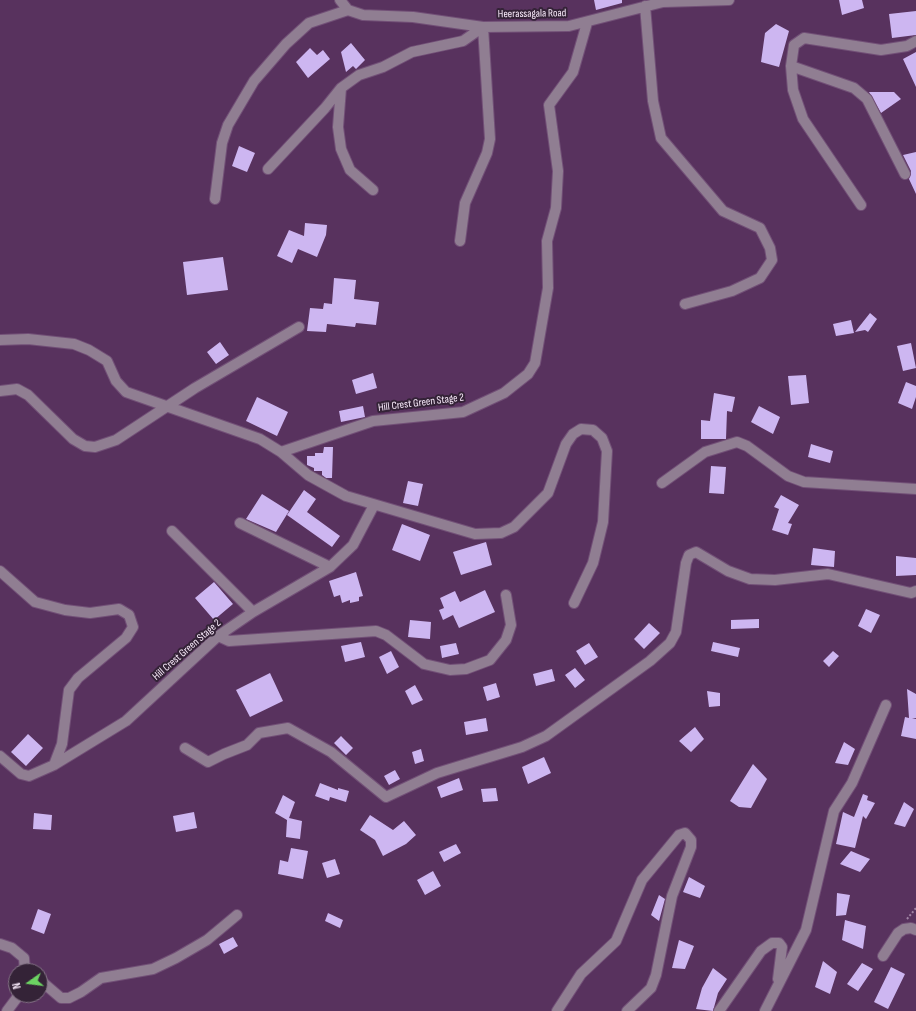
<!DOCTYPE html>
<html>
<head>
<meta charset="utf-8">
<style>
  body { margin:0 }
  #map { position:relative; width:916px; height:1011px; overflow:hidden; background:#58325e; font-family:"Sofia Sans Condensed",sans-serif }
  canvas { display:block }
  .north { position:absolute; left:8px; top:963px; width:40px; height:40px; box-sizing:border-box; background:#342337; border:1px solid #847486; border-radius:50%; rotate:256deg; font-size:11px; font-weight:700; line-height:16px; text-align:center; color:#fbedfd }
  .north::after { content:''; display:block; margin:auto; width:14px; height:18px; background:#6cd362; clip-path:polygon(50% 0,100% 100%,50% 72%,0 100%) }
</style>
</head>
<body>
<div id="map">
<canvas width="916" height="1011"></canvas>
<div class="north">N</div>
</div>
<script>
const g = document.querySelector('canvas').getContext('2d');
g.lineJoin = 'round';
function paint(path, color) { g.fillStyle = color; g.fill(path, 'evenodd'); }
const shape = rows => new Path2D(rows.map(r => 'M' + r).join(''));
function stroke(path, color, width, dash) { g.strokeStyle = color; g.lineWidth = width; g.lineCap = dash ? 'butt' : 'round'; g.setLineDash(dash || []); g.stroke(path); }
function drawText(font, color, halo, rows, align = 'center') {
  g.font = font + ' "Sofia Sans Condensed",sans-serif'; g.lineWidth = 4; g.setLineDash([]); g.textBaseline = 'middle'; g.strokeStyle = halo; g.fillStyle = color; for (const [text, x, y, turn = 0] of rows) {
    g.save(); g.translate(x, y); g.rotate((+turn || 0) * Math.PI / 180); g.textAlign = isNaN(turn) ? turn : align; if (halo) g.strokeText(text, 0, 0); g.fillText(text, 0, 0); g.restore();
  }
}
const building = shape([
  [594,0,622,0,622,3,596,10],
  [839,0,862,0,864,8,842,15],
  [916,11,916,35,892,38,889,14],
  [776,24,789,31,779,67,761,62,765,33],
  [351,43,365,60,356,69,353,66,346,72,341,52],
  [310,48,317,55,323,50,330,59,308,78,296,62],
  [916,52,916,87,903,59],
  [869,92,894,92,901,99,881,113],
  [239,146,255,153,247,172,232,166],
  [916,152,916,194,909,179,911,171,903,155],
  [305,223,327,225,326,235,317,257,298,249,292,263,277,256,289,230,304,236],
  [223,257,228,290,187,295,183,262],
  [334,278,356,280,354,299,379,302,376,325,356,323,355,327,327,324,326,332,307,331,310,308,323,309,324,303,332,304],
  [870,313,877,319,868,332,865,330,855,332],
  [851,320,854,333,836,336,833,324],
  [220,342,229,355,216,364,207,352],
  [911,343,916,368,903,371,897,346],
  [373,373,377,388,356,394,352,380],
  [806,375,809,403,791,405,788,376],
  [906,382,916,386,916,397,912,409,898,403],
  [714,393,735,397,732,412,727,411,726,439,701,439,701,420,710,421],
  [257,397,288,412,277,436,246,421],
  [363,406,365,417,341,422,339,411],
  [759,406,780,417,773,434,751,422],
  [811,444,833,451,830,463,808,457],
  [324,447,333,447,332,478,326,478,322,475,322,471,314,471,314,468,307,465,307,456,315,456,315,453,323,453],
  [711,466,726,467,724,494,709,493],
  [408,481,423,484,418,506,403,503],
  [304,490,316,499,307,512,340,536,332,547,287,515],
  [262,494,289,511,276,532,246,519],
  [781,495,799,505,788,523,792,524,788,535,772,530,779,509,774,507],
  [402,524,430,535,420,561,392,550],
  [486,542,492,565,461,575,453,552],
  [813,548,835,551,834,567,811,565],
  [896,556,916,558,916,575,896,576],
  [356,572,363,596,359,597,359,601,350,603,350,600,342,603,340,595,334,597,329,581],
  [214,582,233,604,214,620,195,598],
  [485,590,495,612,459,628,453,615,443,620,439,610,444,608,440,598,455,591,460,602],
  [866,609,880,615,871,633,858,626],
  [759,619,759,628,731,629,731,620],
  [410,620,431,622,430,639,408,637],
  [649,623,660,633,644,649,634,639],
  [361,642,365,657,345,662,341,646],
  [713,642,740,648,738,657,711,651],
  [456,643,459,654,442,658,440,646],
  [589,643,598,657,585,665,576,651],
  [391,651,399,667,387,674,379,657],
  [833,651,839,656,829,667,823,661],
  [575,668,585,680,575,688,565,675],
  [552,669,555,681,536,686,533,674],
  [270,673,283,701,250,717,236,690],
  [496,683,500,697,487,701,483,687],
  [415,685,423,700,412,705,405,691],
  [907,689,916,694,916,718,912,718,916,719,916,739,901,736,905,717,909,718],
  [707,691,720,693,720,706,709,707],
  [486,718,488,731,466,735,464,722],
  [695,727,704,739,691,752,679,741],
  [28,734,43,748,26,766,11,752],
  [341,736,353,748,346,755,334,743],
  [844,742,855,749,848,765,835,763],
  [421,749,424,761,415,764,412,752],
  [544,757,551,773,528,784,522,767],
  [753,764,767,779,751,808,739,807,730,801],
  [395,770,400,779,389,785,384,776],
  [459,778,463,790,441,798,437,787],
  [320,783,338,790,338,788,349,791,346,802,330,797,329,801,315,796],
  [496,788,498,801,483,802,481,789],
  [863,794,868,796,867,800,875,803,866,819,863,816,855,848,836,844,843,812,854,817],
  [283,795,295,802,289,818,302,821,300,839,286,837,287,820,275,813],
  [904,802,914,809,905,827,894,824],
  [194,812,197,828,176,832,173,816],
  [34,813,52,815,51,830,33,829],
  [370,815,393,830,404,821,416,835,406,844,383,856,375,840,360,830],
  [456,844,461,853,444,862,439,852],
  [291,848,308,851,303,879,278,874,280,860,288,862],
  [851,851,870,859,860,872,840,864],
  [335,859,340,874,327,878,322,863],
  [433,871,441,886,425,895,417,880],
  [689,877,705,886,700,898,683,892],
  [837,893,850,895,846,915,836,916],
  [659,895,665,899,659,921,651,915],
  [38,909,51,914,44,934,31,929],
  [328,913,343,920,340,928,325,921],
  [845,920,866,926,863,949,842,940],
  [233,937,238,946,224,954,219,944],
  [679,940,694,946,685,969,672,968],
  [823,961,837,972,830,994,815,987],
  [862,963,873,969,858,991,847,984],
  [891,967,905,974,888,1009,874,1002],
  [713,968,727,979,718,993,713,1011,696,1009,702,988]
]);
const path = shape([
  [907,919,916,908]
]);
const minor = shape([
  [340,0,348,10,363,15,413,17,483,27,569,26,663,2,729,0],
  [645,6,653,101,661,138,723,211,760,228,770,248,772,260,760,278,732,291,685,304],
  [791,66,854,88,867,99,905,174],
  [341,88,338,127,341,149,350,170,373,190],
  [268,169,325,108,341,88,359,75,383,67,412,52,463,41,483,27],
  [215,199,222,143,228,125,254,81,286,44,309,23,348,10],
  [861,205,803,119,793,90,791,66,794,45,804,38,881,50,907,46,916,41],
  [460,241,465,203,487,153,490,139,483,27],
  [0,340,28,339,74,344,89,350,107,361,116,381,126,392,260,439,281,452,308,475,346,496,475,534,501,533,514,527,548,493,566,444,573,434,581,429,593,430,602,438,607,451,603,522,593,563,574,603],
  [0,391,17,389,28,395,73,439,85,446,95,447,116,440,195,388,299,327],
  [281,452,373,421,463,412,504,393,528,374,535,363,548,288,547,241,556,208,558,171,549,105,573,72,587,23],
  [662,483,705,452,737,442,747,446,788,476,804,482,916,489],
  [240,523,330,567],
  [172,531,253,612],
  [0,571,35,602,65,610,90,613,119,609,129,615,133,627,126,638,78,678,69,690,62,744,54,765],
  [218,636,229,641,376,631,386,635,424,664,450,670,466,669,490,660,506,640,511,625,506,595],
  [185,748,208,762,224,754,247,745,259,733,288,728,331,752,386,797,437,773,522,747,546,736,650,661,670,643,676,632,686,563,689,555,696,552,728,571,750,579,775,580,828,574,911,593,916,591],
  [0,756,21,774,29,776,54,765,126,721,218,636,253,612,330,567,353,545,374,505],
  [0,944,12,948,24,958,25,971],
  [883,956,898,933,904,929,911,928,916,930],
  [40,980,61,998,69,998,81,992,101,978,153,969,176,958,207,940,237,915],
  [7,1011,19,995],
  [557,1011,581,974,616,941,642,880,679,835,685,833,691,840,691,847,672,896,656,975,651,988,627,1011],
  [719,1011,761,951,772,943,779,943,782,947,778,979],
  [765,1011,806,930,834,811,852,783,886,705]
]);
const streetNames = [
  ["Heerassagala Road",532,14,-1],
  ["Hill Crest Green Stage 2",421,403,-7],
  ["Hill Crest Green Stage 2",187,650,-41]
];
paint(building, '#cdb6f1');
stroke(minor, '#725077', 12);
stroke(path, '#a084a4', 2, [2, 2]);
stroke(minor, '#907e92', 10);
drawText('11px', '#fbedfd', '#342337', streetNames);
</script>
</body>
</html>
